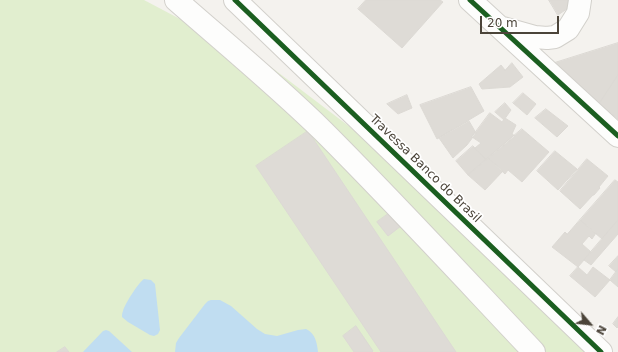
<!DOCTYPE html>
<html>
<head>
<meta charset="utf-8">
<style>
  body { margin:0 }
  #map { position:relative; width:618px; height:352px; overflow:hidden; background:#f4f2ee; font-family:"DejaVu Sans",sans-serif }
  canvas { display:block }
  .north { position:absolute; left:570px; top:304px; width:40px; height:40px; -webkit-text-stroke:3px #fff; paint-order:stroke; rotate:118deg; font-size:11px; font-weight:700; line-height:16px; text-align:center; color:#4b4439 }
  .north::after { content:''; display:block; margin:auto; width:14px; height:18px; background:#4b4439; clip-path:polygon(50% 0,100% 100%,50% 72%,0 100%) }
  .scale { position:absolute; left:480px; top:16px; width:79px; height:18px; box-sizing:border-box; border:2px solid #4b4439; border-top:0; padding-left:5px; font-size:12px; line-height:14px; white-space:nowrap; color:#4b4439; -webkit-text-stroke:3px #fff; paint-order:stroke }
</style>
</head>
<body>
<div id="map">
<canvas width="618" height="352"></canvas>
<div class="north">N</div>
<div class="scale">20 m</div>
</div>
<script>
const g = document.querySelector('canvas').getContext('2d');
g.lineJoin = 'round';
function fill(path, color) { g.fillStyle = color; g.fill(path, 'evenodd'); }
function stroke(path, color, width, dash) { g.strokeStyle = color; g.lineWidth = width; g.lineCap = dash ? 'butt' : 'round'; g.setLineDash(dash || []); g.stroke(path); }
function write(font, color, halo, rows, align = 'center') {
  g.font = font + ' "DejaVu Sans",sans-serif'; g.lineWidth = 3.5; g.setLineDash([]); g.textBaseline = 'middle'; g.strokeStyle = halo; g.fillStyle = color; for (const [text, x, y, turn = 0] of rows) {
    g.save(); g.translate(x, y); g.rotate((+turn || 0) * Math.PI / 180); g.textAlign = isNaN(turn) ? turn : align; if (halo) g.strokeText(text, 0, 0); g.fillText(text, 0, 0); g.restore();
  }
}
const green = new Path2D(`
  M0,0H144L271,67L408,171L586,352H0Z`);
const water = new Path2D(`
  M144,279L151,280L155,284L160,330L158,334L154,336L150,335L128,322L122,317C122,314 122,314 123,311C125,304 138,283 144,279Z
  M211,300H220L231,306L257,329L265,334L277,336L298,330L306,329C315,333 317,342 318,352H175L176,343L179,338L205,304L208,301Z
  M106,330L109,331L132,352H83L103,331Z`);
const building = new Path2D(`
  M366,0H440L443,2L402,48L358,9Z
  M549,0H568L571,6L558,15Z
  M618,43V75L599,104L548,65Z
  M512,63L523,77L510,87L482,89L479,84L501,65L505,70Z
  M618,75V119L599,104Z
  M471,87L484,111L437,139L420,105Z
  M523,93L536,104L527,115L513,103Z
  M407,95L412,108L398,114L387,104Z
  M505,103L511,110L504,120L495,112Z
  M546,109L568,126L557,137L535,118Z
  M490,113L502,122L505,118L516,125L512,134L515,136L486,160L475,148L481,143L472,137Z
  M469,121L476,133L467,145L453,158L439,138Z
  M522,129L549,152L522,182L508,170L505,174L488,158Z
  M308,131L456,352H381L256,166Z
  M473,146L486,160L468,175L456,161Z
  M555,151L577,169L558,190L537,171Z
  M488,158L503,171L485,190L468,175Z
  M587,159L608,176L599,187L600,188L594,195H593L580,209L560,191Z
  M615,180L618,182V220L602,239L580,220Z
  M391,212L401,226L388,236L377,222Z
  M580,220L596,233L592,239L589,236L582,244L591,252L578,267L552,247L565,232L567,234Z
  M618,220V234L591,265L584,260Z
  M618,256V269L616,272L609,266Z
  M578,267L587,275L593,267L610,280L595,297L570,276Z
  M618,269V287L610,280Z
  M618,317V327L617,328L613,324Z
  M356,326L373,351L372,352H354L343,336Z
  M65,347L69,352H57Z`);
const street = new Path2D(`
  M176,0C225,43 276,85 323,131C395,203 464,278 534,352
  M235,0L601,352
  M470,0L618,136
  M503,28L535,37L547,38L555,37L568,29L578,13L580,0`);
const cycleway = new Path2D(`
  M235,0L601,352
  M470,0L618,136`);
const streetNames = [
  ["Travessa Banco do Brasil",425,169,44]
];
fill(green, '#e1eecf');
fill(water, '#c0ddf1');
fill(building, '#dedbd6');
stroke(building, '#dcd9d4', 1);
stroke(street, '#d2d0cb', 24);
stroke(street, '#fdfdfc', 22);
stroke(cycleway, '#1b5e20', 5);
write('12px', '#4b4439', '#fff', streetNames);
</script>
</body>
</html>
